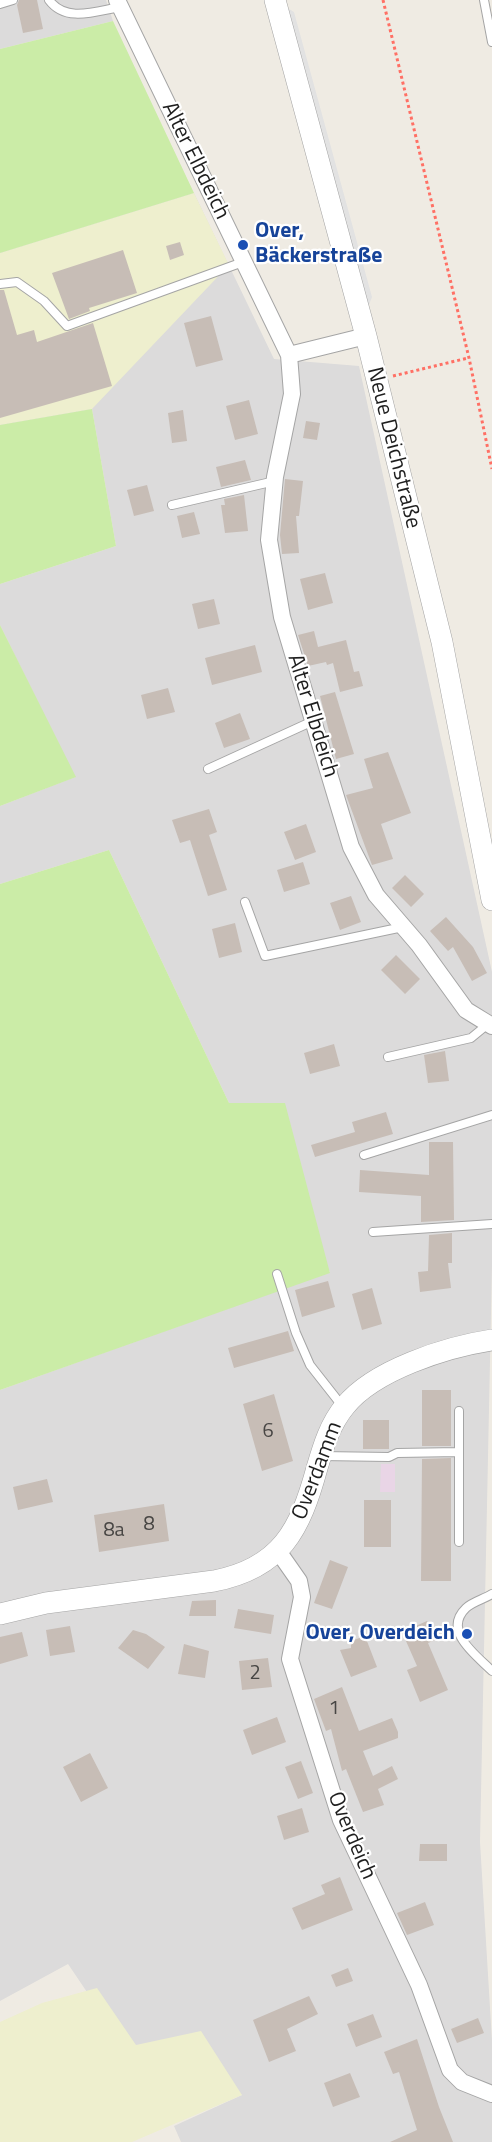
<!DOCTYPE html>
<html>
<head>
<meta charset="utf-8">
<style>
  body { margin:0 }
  canvas { display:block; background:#efebe3 }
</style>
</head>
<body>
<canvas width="492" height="2142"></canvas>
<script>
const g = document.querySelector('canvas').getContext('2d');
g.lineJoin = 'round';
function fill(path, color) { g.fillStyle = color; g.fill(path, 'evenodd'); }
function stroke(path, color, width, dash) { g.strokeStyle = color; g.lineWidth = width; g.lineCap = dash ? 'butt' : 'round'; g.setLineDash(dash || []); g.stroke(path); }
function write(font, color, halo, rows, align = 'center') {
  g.font = font + ' "Titillium Web",sans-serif'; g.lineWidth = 4.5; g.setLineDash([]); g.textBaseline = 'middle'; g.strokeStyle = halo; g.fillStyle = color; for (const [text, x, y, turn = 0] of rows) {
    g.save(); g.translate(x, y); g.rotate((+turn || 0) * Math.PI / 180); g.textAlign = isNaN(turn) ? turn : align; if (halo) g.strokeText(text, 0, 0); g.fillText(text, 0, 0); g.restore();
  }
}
const residential = new Path2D(`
  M0,0H106L113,21L0,49Z
  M194,193L274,359L359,366L492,972V1264L480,1842L492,2041V2142H181L174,2126L242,2095L131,2057L68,1964L0,2001V1390L330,1272L229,1103L109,850L0,884V806L75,777L0,625V584L116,546L92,409L0,425V253Z`);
const industrial = new Path2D(`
  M381,1464H395V1492H380Z`);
const farmland = new Path2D(`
  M194,193L229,265L92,409L0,425V253Z
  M97,1988L136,2045L201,2031L242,2095L132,2142H0V2022L42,2003Z`);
const grass = new Path2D(`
  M113,21L194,193L0,253V49Z
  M92,409L116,546L0,584V425Z
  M0,625L76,777L0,806Z
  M109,850L229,1103H285L330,1273L0,1390V884Z`);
const parking = new Path2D(`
  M284,6L294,12L372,297L367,310Z`);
const building = new Path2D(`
  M19,0H37L43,29L23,33L17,5Z
  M180,242L184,255L170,260L166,246Z
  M123,250L137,293L89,308L90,311L69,319L52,273Z
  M0,290H4L17,335L34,330L37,342L93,323L112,386L0,418Z
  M211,316L223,360L196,367L184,323Z
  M249,400L258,434L235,440L226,406Z
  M183,410L187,441L172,443L168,413Z
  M306,421L320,423L317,440L303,438Z
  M245,460L251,480L221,487L216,467Z
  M285,479L303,481L299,516H296L299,553L282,554L280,535Z
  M147,485L154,511L134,516L127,490Z
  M244,495L248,531L225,533L221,505H225L224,499Z
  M194,512L200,534L182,538L177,516Z
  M325,573L333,603L308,610L300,579Z
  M214,599L220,624L198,629L192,604Z
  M314,631L318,647L346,640L354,672L359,671L363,686L340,692L333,663L327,665L326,662L308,666L298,635Z
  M255,645L262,672L212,685L205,658Z
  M168,688L175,712L147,719L141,695Z
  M335,692L354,754L336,759L320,696Z
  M240,713L250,739L224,748L215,723Z
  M388,752L411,813L381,824L393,859L372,865L346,795L373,788L364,759Z
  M209,809L217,832L209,835L227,890L208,896L190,840L180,843L172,820Z
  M306,824L316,852L295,860L284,832Z
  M303,862L310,884L284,892L277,870Z
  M405,875L424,894L411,907L392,888Z
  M351,896L361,922L340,930L330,903Z
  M446,917L473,947L487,973L472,981L453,947L448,951L430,931Z
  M235,923L242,952L219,958L212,929Z
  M396,955L420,979L405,994L381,970Z
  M334,1044L340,1066L310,1074L304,1053Z
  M445,1051L449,1081L428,1083L424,1055Z
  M386,1112L393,1134L315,1157L311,1145L355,1132L352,1122Z
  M429,1142H453L454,1220L421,1222V1196L359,1192L360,1170L429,1175Z
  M452,1233V1263H448L451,1288L420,1292L418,1272L428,1271L429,1235Z
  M328,1281L335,1307L302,1317L295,1290Z
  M372,1288L382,1324L362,1330L352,1294Z
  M288,1331L294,1351L234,1368L228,1348Z
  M422,1390H451V1446H422Z
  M274,1394L293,1461L262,1471L243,1404Z
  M363,1420H389V1449H363Z
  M451,1458V1581H421L422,1459Z
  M47,1479L53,1502L18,1510L13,1487Z
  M364,1500H391V1547H364Z
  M164,1504L169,1541L99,1552L94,1515Z
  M330,1560L348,1567L332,1609L314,1603Z
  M216,1600V1616H189L192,1601Z
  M238,1609L274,1615L271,1634L234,1628Z
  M427,1621L435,1640L428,1643L448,1690L420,1702L407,1670L417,1666L402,1632Z
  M70,1626L75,1652L50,1656L46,1630Z
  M133,1630L146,1634L165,1647L148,1669L118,1648Z
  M22,1632L28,1656L0,1664V1637Z
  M365,1636L377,1667L351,1677L340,1650L351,1648V1641Z
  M184,1644L209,1651L205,1678L178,1674Z
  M268,1658L272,1687L242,1690L239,1661Z
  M342,1687L359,1731L392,1718L398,1732V1738L363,1751L373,1776L392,1766L398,1779L378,1789L384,1805L363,1812L346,1769L342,1771L331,1729L326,1731L314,1699Z
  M277,1717L286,1742L252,1755L243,1730Z
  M90,1753L108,1788L81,1802L63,1767Z
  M301,1761L313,1793L298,1799L285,1767Z
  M302,1808L309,1832L284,1840L277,1816Z
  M420,1844H447V1861H419Z
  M340,1877L353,1910L302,1930L292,1908L325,1894L321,1885Z
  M425,1902L434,1925L407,1935L397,1913Z
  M348,1968L353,1981L336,1987L331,1975Z
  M309,1996L318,2014L287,2029L296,2051L269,2062L253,2020Z
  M373,2014L382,2037L356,2047L347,2024Z
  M478,2018L484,2033L457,2043L451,2029Z
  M417,2039L439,2107L453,2142H390L417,2130L399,2072L393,2074L384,2052Z
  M350,2073L360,2097L333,2107L324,2083Z`);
const path = new Path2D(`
  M383,0L469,358L492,469
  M393,376L468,358`);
const service = new Path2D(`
  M49,0C66,23 96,11 120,7
  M484,0L492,42
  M0,4L13,0
  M0,284L17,282L44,301L67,326L243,262
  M172,505L275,481
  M208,769L313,721
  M245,902L265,956L403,927
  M388,1057L471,1038L488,1024
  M364,1155L492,1115
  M373,1232L492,1224
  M277,1274L296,1333L310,1365L343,1407
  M321,1456L389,1457L397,1453L459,1452
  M459,1542V1411
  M492,1594C484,1599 472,1602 466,1608C442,1631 476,1655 492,1671`);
const minor = new Path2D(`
  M117,0L289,355L292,394L275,477L269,540L282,617L351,847L376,895L419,945L466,1010L492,1026
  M289,355L366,336
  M278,1551L299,1581L302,1597L290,1659L341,1820L419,1985L450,2070L462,2082L492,2094`);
const tertiary = new Path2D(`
  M275,0L366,336L442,642L492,900
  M0,1614L46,1603L214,1581C281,1568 300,1530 317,1468C323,1447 330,1424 345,1406C374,1370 446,1347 492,1340`);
const markers = [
  [243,245,6,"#1a4fb4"],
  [467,1634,6,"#1a4fb4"]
];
const numberNames = [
  ["6",268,1432],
  ["8",149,1525],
  ["8a",114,1531],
  ["2",255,1674],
  ["1",334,1709]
];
const streetNames = [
  ["Alter Elbdeich",195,161,64],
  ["Neue Deichstraße",393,448,76],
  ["Alter Elbdeich",312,716,73],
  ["Overdamm",318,1471,-69],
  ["Overdeich",351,1836,67]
];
const transitNames = [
  ["Over,",255,232],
  ["Bäckerstraße",255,257],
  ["Over, Overdeich",455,1634,"right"]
];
fill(residential, '#dcdbdb');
fill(industrial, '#e9d5e6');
fill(farmland, '#eeefce');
fill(grass, '#cbeca7');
fill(parking, '#e2e2e2');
fill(building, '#c7bdb6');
stroke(service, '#a5a5a5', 10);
stroke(minor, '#a5a5a5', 18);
stroke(tertiary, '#a5a5a5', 22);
stroke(path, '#ff7065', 3, [3, 3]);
stroke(service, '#fff', 8);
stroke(minor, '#fff', 16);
stroke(tertiary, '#fff', 21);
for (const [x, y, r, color] of markers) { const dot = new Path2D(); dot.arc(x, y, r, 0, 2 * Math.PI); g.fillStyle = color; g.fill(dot); stroke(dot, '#fff', 2); }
write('20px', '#484644', null, numberNames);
write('22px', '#1e1e1e', '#fff', streetNames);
write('bold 22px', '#164399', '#fff', transitNames, 'left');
</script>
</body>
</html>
